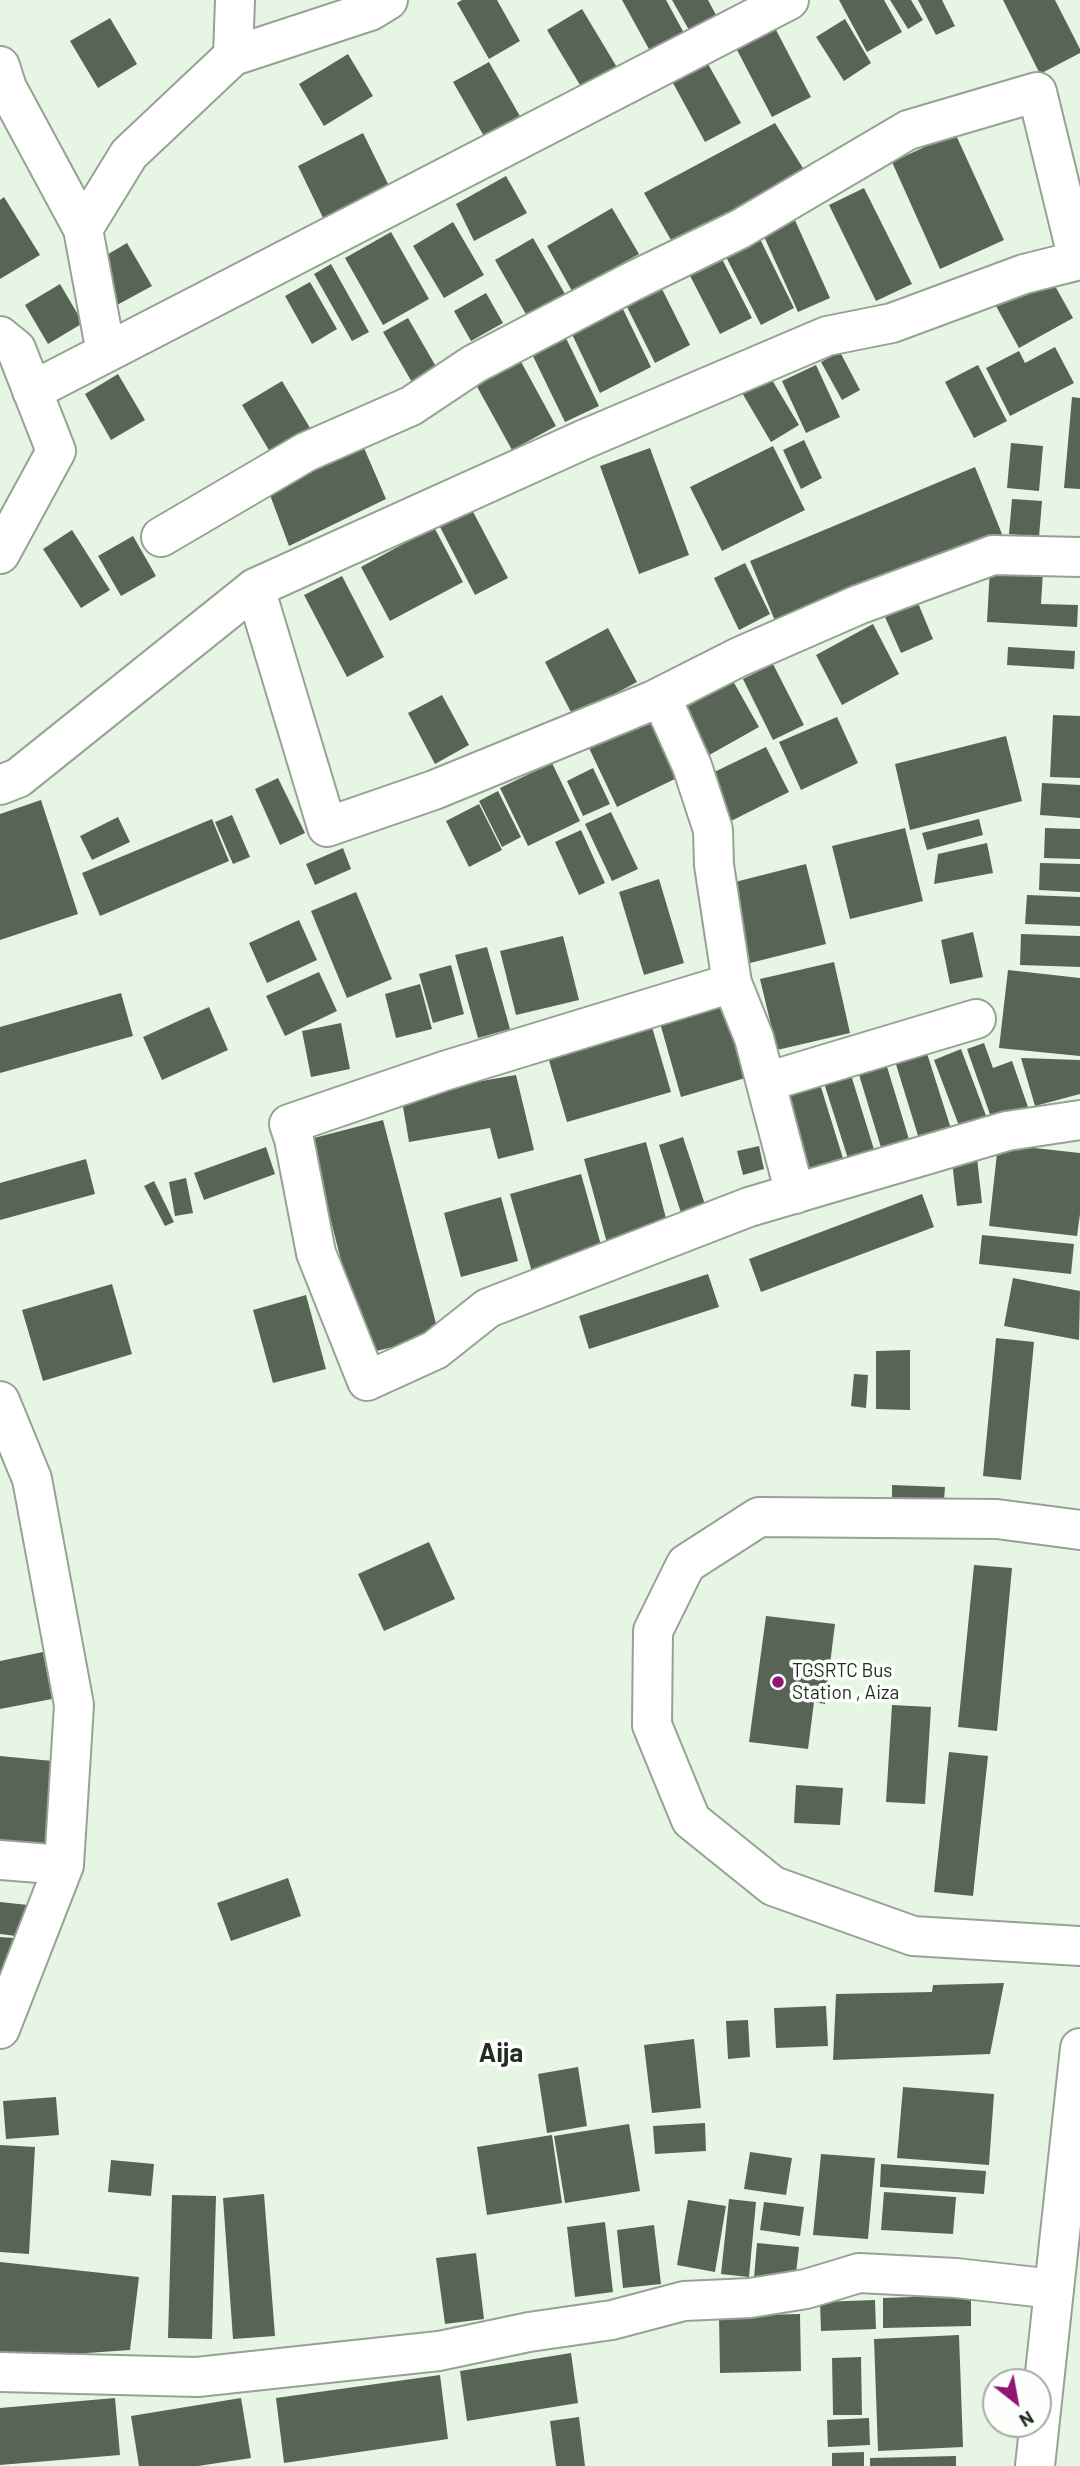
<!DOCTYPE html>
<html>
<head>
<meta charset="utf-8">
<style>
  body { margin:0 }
  #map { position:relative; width:1080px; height:2466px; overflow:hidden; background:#e7f6e4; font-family:Barlow,sans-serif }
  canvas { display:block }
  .north { position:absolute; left:982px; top:2368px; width:70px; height:70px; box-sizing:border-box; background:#fcfffb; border:2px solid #a6aba5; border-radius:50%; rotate:149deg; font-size:19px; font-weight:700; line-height:28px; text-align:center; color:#262c25 }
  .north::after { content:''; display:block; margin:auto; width:24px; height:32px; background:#911572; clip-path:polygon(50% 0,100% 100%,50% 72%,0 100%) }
</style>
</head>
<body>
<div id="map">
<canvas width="1080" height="2466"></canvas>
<div class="north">N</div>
</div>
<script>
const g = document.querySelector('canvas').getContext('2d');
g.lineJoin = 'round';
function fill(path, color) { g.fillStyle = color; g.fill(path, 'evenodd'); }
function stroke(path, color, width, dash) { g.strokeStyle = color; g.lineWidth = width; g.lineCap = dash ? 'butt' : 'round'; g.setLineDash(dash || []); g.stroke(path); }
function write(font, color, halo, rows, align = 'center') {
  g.font = font + ' Barlow,sans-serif'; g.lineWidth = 7; g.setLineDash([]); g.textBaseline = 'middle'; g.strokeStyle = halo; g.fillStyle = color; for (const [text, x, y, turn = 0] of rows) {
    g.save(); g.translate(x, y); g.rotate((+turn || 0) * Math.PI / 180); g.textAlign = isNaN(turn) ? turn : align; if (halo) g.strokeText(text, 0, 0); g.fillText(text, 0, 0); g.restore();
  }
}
const building = new Path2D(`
  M462,0H497L520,41L489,59L457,3Z
  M622,0H666L684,33L650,51Z
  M672,0H708L716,15L689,30Z
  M839,0H884L902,32L867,52Z
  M890,0H911L923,20L908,29Z
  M918,0H942L955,26L936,35Z
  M1003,0H1055L1080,49V53L1040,74Z
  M582,9L618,69L583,90L547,30Z
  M110,18L137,64L98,88L70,41Z
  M845,19L871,63L844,81L816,37Z
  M775,28L811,97L772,117L736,48Z
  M348,54L373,96L324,126L299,84Z
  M489,62L521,118L485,138L453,82Z
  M708,64L741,123L705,142L673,83Z
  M775,123L806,173L675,247L644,193Z
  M363,133L392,192L326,224L298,166Z
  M955,133L1004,240L940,269L892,162Z
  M506,176L527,213L474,241L456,204Z
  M864,188L912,284L876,301L829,205Z
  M4,197L40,255L0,279V200Z
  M612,208L639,254L572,291L547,246Z
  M794,218L830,298L798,312L762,232Z
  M453,222L484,275L444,298L413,246Z
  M391,232L429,299L383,325L345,258Z
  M758,235L794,308L761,325L724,253Z
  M533,238L569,301L531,323L495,260Z
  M127,243L152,286L117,305L93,263Z
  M718,251L752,318L720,334L686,268Z
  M331,264L369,332L352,341L314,274Z
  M1050,277L1073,318L1019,348L996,306Z
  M310,282L337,329L312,344L285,296Z
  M60,284L83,323L48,344L25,305Z
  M660,285L690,345L655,363L625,303Z
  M486,293L503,323L471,341L454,311Z
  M621,305L651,367L600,393L570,330Z
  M408,318L442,377L417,391L383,332Z
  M563,332L599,406L565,422L529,348Z
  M1055,347L1074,383L1010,416L986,368L1019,351L1025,363Z
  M840,352L860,390L842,400L821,362Z
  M519,358L556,426L512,450L475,383Z
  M816,365L840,417L806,433L782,381Z
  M978,365L1007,421L974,438L945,382Z
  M766,370L799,425L771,442L738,386Z
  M118,374L145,420L111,440L85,394Z
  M282,381L313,433L273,457L242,405Z
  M1072,397L1080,398V489L1064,488Z
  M804,440L822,478L801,489L783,450Z
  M361,441L386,499L289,546L270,495Z
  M1011,443L1043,446L1039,491L1007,488Z
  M773,446L805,510L722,551L690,487Z
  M650,448L689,555L639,574L600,466Z
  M975,467L1002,534L778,628L750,561Z
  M1012,499L1042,501L1039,537L1009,534Z
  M471,508L508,578L475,595L439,525Z
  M434,527L463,582L390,621L361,567Z
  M72,530L110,590L81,608L43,549Z
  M133,536L156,576L121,596L98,556Z
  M745,563L770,614L739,630L714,578Z
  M990,567L1043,571L1041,604L1078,605L1077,627L987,622Z
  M342,576L384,657L347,677L304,595Z
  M918,603L933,639L901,653L885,617Z
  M873,624L899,674L842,705L816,655Z
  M608,628L637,682L573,716L545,662Z
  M1008,647L1075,651L1074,669L1007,665Z
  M773,664L804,725L773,740L743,679Z
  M733,681L759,727L704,758L678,712Z
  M442,695L469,745L435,764L408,713Z
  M652,713L681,776L617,807L588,746Z
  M1053,715L1080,716V778L1050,777Z
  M837,717L858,763L801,790L779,742Z
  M1006,736L1022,801L910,830L895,764Z
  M766,747L789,792L727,823L704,777Z
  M552,763L580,821L528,846L500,788Z
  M593,768L610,804L583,816L567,781Z
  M278,778L305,833L280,845L255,789Z
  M1042,783L1080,785V818L1040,815Z
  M498,791L521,837L502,847L479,801Z
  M41,800L78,914L0,940V814Z
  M479,804L502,850L469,867L446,821Z
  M611,812L638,869L612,881L585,824Z
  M232,815L250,857L233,864L215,822Z
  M118,817L130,842L92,860L80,836Z
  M212,819L229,861L100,916L82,873Z
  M979,819L983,835L927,850L922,833Z
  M905,828L923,901L850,919L832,846Z
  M1045,828L1080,829V859L1044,858Z
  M581,830L605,883L579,895L555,842Z
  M987,843L993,873L934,884L938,854Z
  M343,848L351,869L315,885L306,864Z
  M1040,863L1080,864V892L1039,890Z
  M806,864L826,944L750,963L731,883Z
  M659,879L684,963L644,975L619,892Z
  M356,892L392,979L347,998L311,911Z
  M1027,895L1080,897V926L1025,924Z
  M299,920L317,960L267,983L249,943Z
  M973,932L983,977L950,984L941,940Z
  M1021,934L1080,936V967L1020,965Z
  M563,936L579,1000L516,1015L500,951Z
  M487,947L510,1029L478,1038L455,955Z
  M834,962L850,1033L777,1050L760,979Z
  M451,965L464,1014L433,1023L419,974Z
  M1008,970L1080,978V1056L999,1048Z
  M319,972L337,1011L285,1036L266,996Z
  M420,984L432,1029L396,1038L385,994Z
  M121,993L133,1036L0,1073V1027Z
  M731,1003L752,1076L681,1097L660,1023Z
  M209,1007L228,1050L162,1080L143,1037Z
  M341,1023L350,1069L311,1077L302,1031Z
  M652,1027L671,1092L567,1122L548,1057Z
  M984,1043L993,1068L1012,1061L1029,1110L993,1123L967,1049Z
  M925,1047L952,1132L920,1142L894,1058Z
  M961,1049L988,1121L961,1131L934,1060Z
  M1021,1058L1080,1060V1094L1035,1106Z
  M885,1060L911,1146L883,1154L857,1068Z
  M516,1075L534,1150L498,1159L490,1128L409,1142L401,1095Z
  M851,1075L876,1156L850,1165L824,1083Z
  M820,1084L846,1168L810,1179L783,1096Z
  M383,1120L439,1335L365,1354L310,1139Z
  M683,1137L708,1214L684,1222L659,1145Z
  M646,1142L668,1226L607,1243L584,1159Z
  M998,1144L1080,1153V1214L1077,1236L989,1226Z
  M759,1146L764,1169L743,1175L737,1151Z
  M266,1147L275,1174L204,1200L194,1173Z
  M977,1158L982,1203L957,1206L952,1161Z
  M86,1159L95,1194L0,1220V1183Z
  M581,1174L603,1252L532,1272L510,1194Z
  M186,1178L193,1213L175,1216L169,1182Z
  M154,1181L174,1222L165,1226L144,1186Z
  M922,1194L934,1227L761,1292L749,1259Z
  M501,1197L518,1261L461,1277L444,1213Z
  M982,1235L1074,1244L1071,1274L979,1264Z
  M708,1274L719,1307L589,1349L579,1316Z
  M1013,1278L1080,1291L1079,1340L1004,1326Z
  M112,1284L132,1354L43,1381L22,1310Z
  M306,1295L326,1369L273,1383L253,1310Z
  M996,1338L1034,1342L1021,1480L983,1476Z
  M910,1350V1410L876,1409V1351Z
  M854,1374L868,1375L866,1408L851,1406Z
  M892,1485L945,1487L944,1500L892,1498Z
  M429,1542L455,1599L384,1631L358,1574Z
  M974,1565L1012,1568L997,1731L958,1727Z
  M766,1616L835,1624L825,1704L814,1702L808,1749L749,1742Z
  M43,1652L52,1699L0,1709V1661Z
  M892,1705L931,1707L925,1804L886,1802Z
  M949,1752L988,1756L973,1896L934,1892Z
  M0,1756L63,1762L54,1858L0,1853Z
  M796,1785L843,1788L840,1825L794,1823Z
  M288,1878L301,1916L231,1941L217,1903Z
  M0,1902L28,1905L24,1937L0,1934Z
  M0,1937L14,1938L8,1989L0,1988Z
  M1004,1983L990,2054L833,2060L836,1994L932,1992L933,1985Z
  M826,2006L828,2046L776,2048L774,2008Z
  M748,2020L750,2057L728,2059L726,2021Z
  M694,2039L701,2108L652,2113L644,2045Z
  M578,2067L587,2126L547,2133L538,2074Z
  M903,2087L994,2094L989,2165L897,2158Z
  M56,2097L59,2135L6,2139L3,2101Z
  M705,2123L706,2151L655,2154L653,2126Z
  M629,2124L640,2191L565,2203L554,2136Z
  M552,2135L562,2203L487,2215L477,2147Z
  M0,2145L35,2147L29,2254L0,2252Z
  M750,2152L792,2158L786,2195L744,2189Z
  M821,2154L875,2158L868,2239L813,2235Z
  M111,2160L154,2164L151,2196L108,2192Z
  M881,2164L986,2171L984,2194L880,2187Z
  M884,2192L956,2197L953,2234L881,2230Z
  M264,2194L275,2336L233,2339L223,2198Z
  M172,2195L216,2196L212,2339L168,2338Z
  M729,2199L756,2202L749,2277L721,2274Z
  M688,2200L726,2206L715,2272L677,2265Z
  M764,2202L804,2207L800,2236L760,2230Z
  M605,2222L613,2292L575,2297L567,2227Z
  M654,2225L661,2284L623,2288L617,2230Z
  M757,2243L799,2247L795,2282L754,2278Z
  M476,2253L484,2319L445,2324L436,2258Z
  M0,2262L139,2277L130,2350L0,2359Z
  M971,2295V2326L883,2328V2298Z
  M875,2300L876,2329L821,2331L820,2302Z
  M800,2314L801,2371L720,2373L719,2316Z
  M959,2335L963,2447L878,2451L874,2339Z
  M571,2353L578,2403L467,2421L460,2371Z
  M861,2357L862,2415H833L832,2358Z
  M440,2375L448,2439L284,2463L276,2398Z
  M115,2398L120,2455L0,2465V2408Z
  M241,2398L251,2458L198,2466H139L131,2416Z
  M579,2417L585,2466H556L550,2421Z
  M869,2418L870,2445L828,2447L827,2420Z
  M864,2452V2466H832V2453Z
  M956,2456V2466H870V2458Z`);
const minor = new Path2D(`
  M233,56L235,0
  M0,66L7,88L83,229L129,154L233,56L370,11L388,0
  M83,229L106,353
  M1080,260L1024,274L892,323L827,336L585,439L255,588L327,827L434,790L654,700L739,657L858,605L993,555L1080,557
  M0,336L16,349L56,451L0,554
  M32,391L789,0
  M161,537L306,452L411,406L474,364L633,281L740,229L908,130L1037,92L1078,260
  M661,697L692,766L713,830L714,865L732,983
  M0,785L18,778L255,588
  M766,1082L976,1019
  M795,1194L754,1038L732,983L444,1071L289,1124L294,1139L316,1253L367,1381L435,1350L488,1308L749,1207L1007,1131L1080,1120
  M0,1401L32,1479L74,1705L64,1865L0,2029
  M1080,1530L997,1519L759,1517L686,1564L653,1631L652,1725L691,1820L773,1886L913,1936L1080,1946
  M0,1860L64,1865
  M0,2372L197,2377L439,2351L529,2332L612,2320L684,2301L750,2298L806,2289L859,2273L956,2278L1054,2289`);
const major = new Path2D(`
  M1035,2466L1080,2048`);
const markers = [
  [778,1682,7,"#911572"]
];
const poiNames = [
  ["TGSRTC Bus",792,1671],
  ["Station , Aiza",792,1693]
];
const districtNames = [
  ["Aija",501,2053]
];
fill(building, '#586556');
stroke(minor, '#95a392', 42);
stroke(major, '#95a392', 42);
stroke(minor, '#fff', 38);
stroke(major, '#fff', 38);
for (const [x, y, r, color] of markers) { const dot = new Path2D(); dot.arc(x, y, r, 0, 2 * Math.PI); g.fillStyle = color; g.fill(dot); stroke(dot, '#fcfffb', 2.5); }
write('19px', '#262c25', '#fcfffb', poiNames, 'left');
write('bold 26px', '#262c25', '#fcfffb', districtNames);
</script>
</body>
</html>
